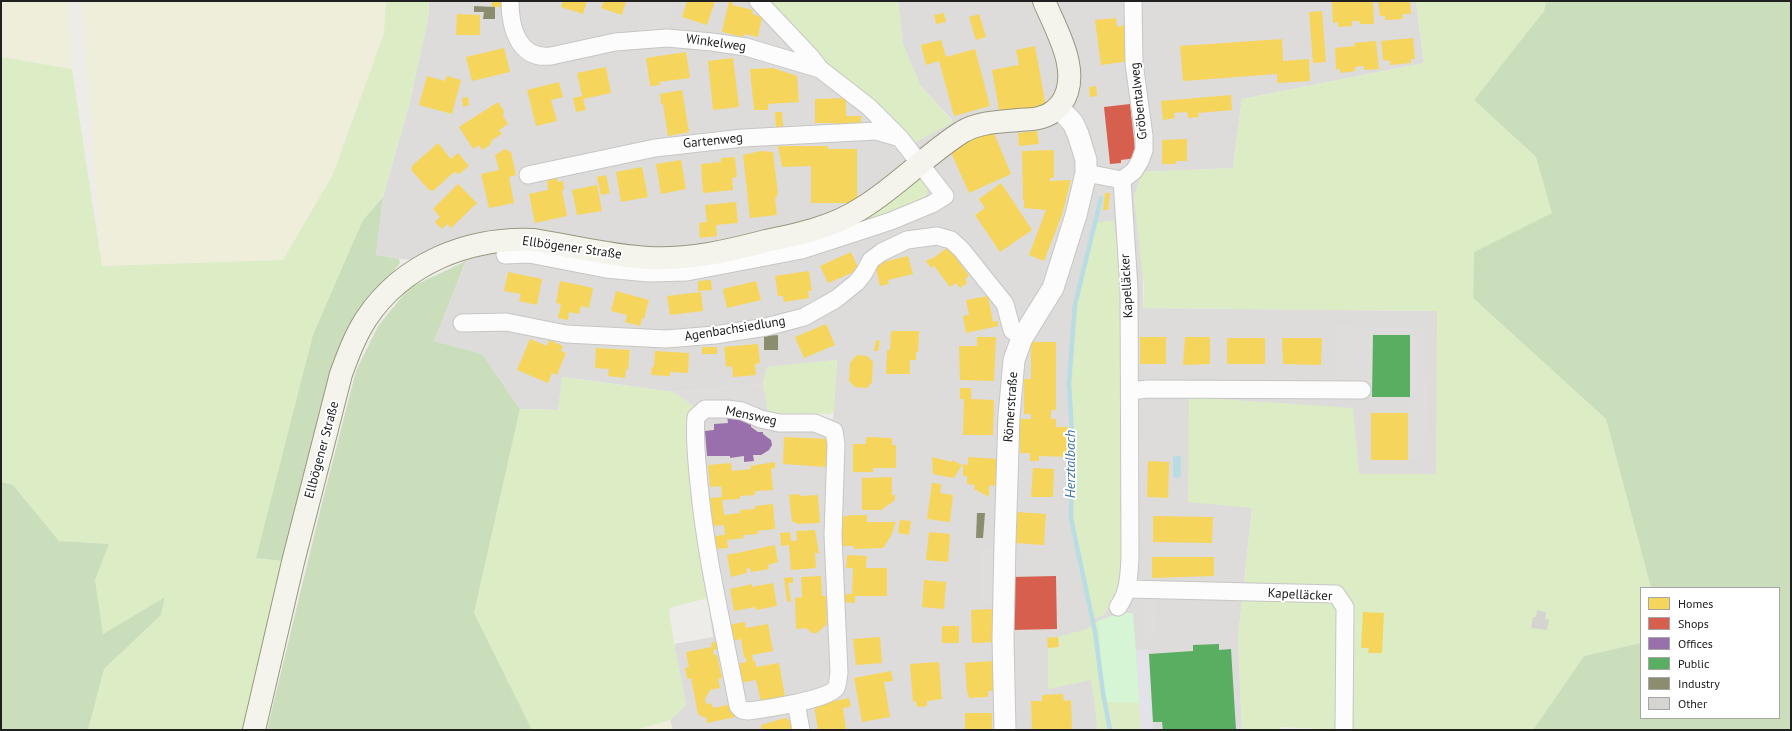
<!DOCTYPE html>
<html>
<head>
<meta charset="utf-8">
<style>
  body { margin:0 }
  #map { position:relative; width:1792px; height:731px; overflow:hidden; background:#eeece9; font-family:"PT Sans",sans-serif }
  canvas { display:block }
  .frame { position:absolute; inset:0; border:2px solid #202020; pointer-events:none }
  .legend { position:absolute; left:1640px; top:587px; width:140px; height:132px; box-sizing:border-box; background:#fff; border:1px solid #a6a6a6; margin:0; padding:5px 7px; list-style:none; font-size:12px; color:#202020 }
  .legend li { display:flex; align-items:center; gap:8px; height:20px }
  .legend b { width:20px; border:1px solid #a6a6a6 }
</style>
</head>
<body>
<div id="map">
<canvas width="1792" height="731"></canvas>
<div class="frame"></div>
<ul class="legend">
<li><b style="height:11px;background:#f6d55c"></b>Homes</li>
<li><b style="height:11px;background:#d6604d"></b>Shops</li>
<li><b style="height:11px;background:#9970ab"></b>Offices</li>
<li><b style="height:11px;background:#5aae61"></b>Public</li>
<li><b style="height:11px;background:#8c8c6e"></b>Industry</li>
<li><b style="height:11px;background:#d6d4d1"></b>Other</li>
</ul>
</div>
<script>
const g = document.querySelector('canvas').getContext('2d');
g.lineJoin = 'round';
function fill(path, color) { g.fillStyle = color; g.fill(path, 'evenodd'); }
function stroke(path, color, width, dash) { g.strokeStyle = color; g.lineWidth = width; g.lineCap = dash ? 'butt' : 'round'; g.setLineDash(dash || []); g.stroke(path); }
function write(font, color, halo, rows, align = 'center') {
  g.font = font + ' "PT Sans",sans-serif'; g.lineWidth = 4; g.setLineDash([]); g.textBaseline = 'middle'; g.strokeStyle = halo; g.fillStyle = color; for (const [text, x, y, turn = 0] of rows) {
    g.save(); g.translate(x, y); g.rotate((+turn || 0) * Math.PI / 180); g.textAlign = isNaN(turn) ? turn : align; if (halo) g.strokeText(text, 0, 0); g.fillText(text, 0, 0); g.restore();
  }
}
const residential = new Path2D(`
  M429,1H761L953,121L920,85L903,44L898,2L901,1H1416L1424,63L1242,99L1233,168L1142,172L1143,308L1437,311V474L1359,475L1252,508L1238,638L1242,730H673L670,720L686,705L674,644L713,637L689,452L694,407L743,402L761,415L833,419L837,360L767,367L763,384L674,392L563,377L558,410L520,409L482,354L434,341L466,262L399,259L376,255L383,197L409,105L428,19ZM920,177L925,200L864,221L909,187Z`);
const farmland = new Path2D(`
  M1,1H70L72,69L1,57Z
  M81,1H386L384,33L333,174L283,260L102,266Z
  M670,720L673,730H636Z`);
const grass = new Path2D(`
  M386,1H429L428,19L409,105L383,197L363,220L256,558L293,562L254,730H88L104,669L161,615L165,597L103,634L95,580L109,544L59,541L13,485L1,482V57L72,69L102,266L283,260L333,174L384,33Z
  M761,1H901L898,3L903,44L920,85L953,122L914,143Z
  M1416,1H1546L1544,11L1474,100L1536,157L1553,213L1474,252L1473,298L1606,419L1651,588H1641V643L1584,656L1533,730H1344L1280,727V730H1242L1238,638L1252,508L1188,502L1189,397L1353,408L1359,474H1436L1437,311L1143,308L1144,288L1134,197L1142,172L1233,168L1242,99L1424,63Z
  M920,177L929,185L925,200L862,222L909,187Z
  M1114,220L1123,301L1125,474L1121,585L1104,615L1093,619L1071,518L1072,434L1069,383L1075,305L1095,223Z
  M837,360L834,410L830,414L768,413L763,384L767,367Z
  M562,377L674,392L694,407L689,452L708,598L669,608L674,644L686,705L670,720L636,730H532L474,613L520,409L558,410Z
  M1098,621L1104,701L1140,703L1141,730H1096L1097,722L1091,680L1048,689V648L1059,647L1058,637L1087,629Z`);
const forest = new Path2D(`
  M1546,1H1791V730H1533L1584,656L1641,643V718H1779V588H1651L1606,419L1473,298L1474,252L1552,213L1536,157L1474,100L1544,11Z
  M383,197L376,255L399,259L400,263L364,309L338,348L284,561L256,558L313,335L363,220Z
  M466,261L434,341L482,354L520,409L474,613L532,730H267L323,499L356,371L378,326L409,288Z
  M1,482L13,485L59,541L109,544L95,580L103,634L165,597L161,615L104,669L88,730H1Z`);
const park = new Path2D(`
  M1119,613H1133L1140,703L1104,702L1098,621Z`);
const parking = new Path2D(`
  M639,1H678L669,31H638Z
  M1072,175L1080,178L1055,263L1046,272L1041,268L1062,215Z
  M1336,325L1424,327L1423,377L1430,378L1425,457L1408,460L1410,336L1373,335V383H1334Z
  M763,384L768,413L761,415L743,402L694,407L674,392Z
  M980,548H995L994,603H979Z
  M1154,597L1158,637L1146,638L1142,598Z`);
const plaza = new Path2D(`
  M1148,649L1153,730H1141L1136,650Z`);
const water = new Path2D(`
  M1173,456H1181V476L1177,479L1173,476Z`);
const homes = new Path2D(`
  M492,1H507V7H492Z
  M563,1H587L583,14L561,7Z
  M604,1H626L622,15L601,8Z
  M687,1H715L707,25L682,17Z
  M729,1H733L732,5L753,10L752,14L762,17L758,37L744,34L743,37L722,32Z
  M1347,1H1373L1374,24H1360L1359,21H1352V26L1338,27V22L1333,23L1332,2Z
  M1378,1H1410L1411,14H1402L1403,19L1385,20V16H1380Z
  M1322,11L1326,62L1313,63L1309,12Z
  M944,13L946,22L936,24L934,15Z
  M457,14L480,15V35H456Z
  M979,14L986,37L976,40L969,17Z
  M1116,18L1117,27L1125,25L1130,61L1101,65L1095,20Z
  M1413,38L1415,59H1411V63L1390,65V61L1383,60L1381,41Z
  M1282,39L1283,61L1309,59L1310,81L1277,83V74L1183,81L1180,46Z
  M941,40L946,57L975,49L990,106L954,116L939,61L926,65L921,45Z
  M1376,41L1379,69L1364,70V66L1355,67V71L1340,73V69H1336L1335,48L1355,46L1354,43Z
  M1035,46L1046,107L1000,115L992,70L1019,65L1016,50Z
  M504,48L510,72L472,81L466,57Z
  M686,52L690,78L659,82L660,85L650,86L646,58Z
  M733,58L739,107L713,110L708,61Z
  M606,67L611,93L583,99L586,110L576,112L573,98L582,96L577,73Z
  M773,68L797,76L799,102L768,104V110H754L750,69Z
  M427,76L445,81L447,76L461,80L452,114L419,105Z
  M559,82L563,97L551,100L557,121L536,126L527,90Z
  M1096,86L1097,96L1090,97L1089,87Z
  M682,90L689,132L668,136L663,104H661L660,94Z
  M1231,95L1232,110L1198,113L1199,117L1188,118L1187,112L1174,113L1175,118L1163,120L1161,101Z
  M468,97L469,105L463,107L462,98Z
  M846,98V116H861V128H834V123H815V99Z
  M498,102L504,111L503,116L508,124L499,130L502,134L492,140L490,145L482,150L479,145L473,149L459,127Z
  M775,112H782L783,127L776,128Z
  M993,131L1011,174L969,193L950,150Z
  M1037,131L1039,144L1019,146L1018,133Z
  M1187,139V161H1176V164H1162V140Z
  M438,143L451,159L458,153L469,166L459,174L454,172L433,191L429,190L411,170L413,165Z
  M778,146H828V149H857V203H811V166L782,167Z
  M505,149L511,152L516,175L509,177L514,203L489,208L481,174L499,170L495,155Z
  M1054,150V178H1050V181L1071,180L1062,215L1044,261L1029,255L1046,210L1024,208V200H1023L1022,151Z
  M761,151L773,152L778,194L775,199L777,215L750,218L743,155Z
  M735,157L737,177L732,178L733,190L703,193L701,164L721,162V158Z
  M681,160L686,189L661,194L656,164Z
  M642,167L648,197L621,202L616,172Z
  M557,175L558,182L563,181L564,190H562L567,216L535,223L529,194L548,190L547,177Z
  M606,175L610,193L601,195L597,177Z
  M1001,183L1032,230L1000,252L975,215L985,208L979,199Z
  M458,184L477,203L451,228L447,224L442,229L435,222L440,217L433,209Z
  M597,185L602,211L577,215L572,190Z
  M1105,193H1110L1108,210H1103Z
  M736,202L738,223L716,225L717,236L700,238L699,223L707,222L705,205Z
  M948,247L969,276L965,279L967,283L960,288L956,283L950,287L934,266L931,268L926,261L931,258L932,259Z
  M851,252L859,270L828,283L820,266Z
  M908,256L913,274L888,280L889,284L880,286L875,264Z
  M809,271L812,291H808L809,298L784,302L783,296H778L775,276Z
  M508,272L542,279L537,305L519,301L521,294L504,291Z
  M711,280L712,290L698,291V281Z
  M560,281L593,288L589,308L581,306L579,314L569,312L568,320L558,318L561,304L556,303Z
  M756,281L761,300L727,308L723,289Z
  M616,291L649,300L644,319L642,318L640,326L625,322L627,315L611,311Z
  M701,292L703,311L670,315L667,296Z
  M988,296L993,322L998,321V326L966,333L963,316L969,315L966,300Z
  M826,324L835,345L804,358L795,337Z
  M891,331H919L918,352H916V360H910V374H886L887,350H890Z
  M977,337H996L994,381L960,380L959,346H977Z
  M1140,337H1166V364H1140Z
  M1185,337H1210V364L1183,365Z
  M1227,338H1265V364H1227Z
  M1282,338H1322L1321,365L1283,364Z
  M530,339L547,346L549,340L563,346L561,351L566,353L557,375L552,373L548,383L517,370Z
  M876,340L880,341L878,351H874Z
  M1031,342H1056V410H1051V419H1056V427H1068V457L1039,456V461H1030V453H1020V419H1031V414H1024V379H1031Z
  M758,344L760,363L755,364L756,375L733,377L732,366L726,367L724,347Z
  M702,347H717V354H702Z
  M596,348L630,350L628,370L626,369L625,378L608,376L609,369L595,368Z
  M655,351L689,353L688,373L670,372V376L651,375L652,367H654Z
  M857,355L867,356L873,362L872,382L867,388L855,387L849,381L850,363Z
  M960,388H971V399L994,400L993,435H963L964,399H960Z
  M1371,413H1408V460H1371Z
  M784,437L829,439L827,467L783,464Z
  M866,437L892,438V445H896V468H873V472H853V444H866Z
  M932,457L952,462V460L962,465L954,478L933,474Z
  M968,457L997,459L996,486L989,485V497L974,489L975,485L967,484V476H963V464L968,465Z
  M1148,461L1169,462L1168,498L1147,497Z
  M775,462V468L771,469L773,490L755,491V495L740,496V499L722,500L724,515L740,513V510L755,509V506L773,504L775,529L757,531L758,534L743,535L744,538L727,540L728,548L714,549L713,536L725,535L724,525L713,526L710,498L722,497L721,486L710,487L708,465L731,463L732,471L751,469L750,466Z
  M1033,468L1054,469L1053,497H1031Z
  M892,477V495H895V500L881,510H862V478Z
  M932,483L941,484L940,493L953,495L950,522L927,519Z
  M800,494V496L818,495L820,523L796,524V522H792L789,495Z
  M1017,512L1046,514L1044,545L1015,543Z
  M852,515H867V522H896L891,536L883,548L854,549V546H842V517Z
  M1153,516L1213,517L1212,543L1153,542Z
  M900,520L911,521L909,535L898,533Z
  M815,530L819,553H815L816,568L791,570L789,545L781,546L780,533L790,532L791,541H797L796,531Z
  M929,532L950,534L948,562L926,560Z
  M775,545L778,562L768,565L769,569L751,572L750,568L746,569L747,573L731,577L727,555Z
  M847,555L867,556L866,568H887V596H855V603L843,602V594H852L853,568H846Z
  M1152,557H1214V576L1152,578Z
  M821,576L822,596H826L827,624L817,633H812L806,628L796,629L795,598L802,597L801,577Z
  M793,577V583H788L791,601L787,602L784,578Z
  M924,580L946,582L944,609L922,607Z
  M773,583L777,606L756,610L755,607L734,611L730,589L752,584V587Z
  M997,609L998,642L972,643L971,610Z
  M1363,612L1384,613L1382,653H1368L1369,648H1361Z
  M745,622L746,628L768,624L773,651L752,655L753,661H755L756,667L779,663L785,697L761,702L756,680L740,683L737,664L747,662L745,657H744L741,639L732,641L727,625Z
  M942,626H959V643H942Z
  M880,637L882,663L856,665L853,639Z
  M1058,637L1059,647L1048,648L1047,638Z
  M719,641L720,649L713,650L714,655H717L722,678L718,679L720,688L710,690L705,699L706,704L710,703L714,708L732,704L735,717L707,723L706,717H703L698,714L691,678L687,679L685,668L689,667L686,652L712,647L711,643Z
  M993,661L995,691H988V697L969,698L968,693H967L965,663Z
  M939,662L942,699L927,701V706L917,707L916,701L913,702L910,664Z
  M891,671L893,681L884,682L890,717L862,722L854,678Z
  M1063,694L1064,701L1071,700L1072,730H1032L1031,701H1042V695Z
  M849,698L851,707L843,708L846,729L818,730L814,705Z
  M965,713H992V730H965Z
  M785,718L791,721L797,730H762L761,725Z`);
const shops = new Path2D(`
  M1130,104L1136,158L1121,160V163L1110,164L1104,107Z
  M1056,576L1057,629L1012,630L1011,577Z`);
const offices = new Path2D(`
  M745,415L751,423V427L758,432H763V434L771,440L772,445L769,450L761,455H753L754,461L744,462V456L730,458V456H707L705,431L714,430V424L728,423L727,416Z`);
const public = new Path2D(`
  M1373,335H1410V397H1372Z
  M1219,644V650L1231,649L1236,730H1163L1162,722H1153L1149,654L1193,651V645Z`);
const industry = new Path2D(`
  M474,6L495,7V19H483L484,12H474Z
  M778,335V350H764V336Z
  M977,513H985L983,538H976Z`);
const stream = new Path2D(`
  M1101,198L1075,305L1069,383L1072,434L1071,518L1095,632L1103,693L1110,730`);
const building = new Path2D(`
  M1537,610L1546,612L1545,619H1549L1547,630L1531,628L1533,617H1536Z`);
const minor = new Path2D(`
  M758,1L810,56L820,69
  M1086,173L1122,180L1134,171L1140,161L1144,150V136L1134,63L1133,1
  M528,175L655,148L743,138L876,131L897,137
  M505,255L529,254L606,269L649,273L687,272L802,250L891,221L932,204L945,196L900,138L869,107L820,69L746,47L712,42L667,38L615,42L551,56C518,60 510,27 510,1
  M462,323L506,322L566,334L666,339L715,335L766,327L804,317L836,299L857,282L864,273L871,260L882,252L907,240L937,236L951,240L961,249L1005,304L1012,330L1022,338
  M1130,391L1148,389L1362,390
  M705,409H727L742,411L761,419L779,423H815L834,431L836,444L833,535L839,673C838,677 838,685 836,688C828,700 764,709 748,711L742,710L738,706C724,632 706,559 699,484C697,462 694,440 696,417Z
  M1127,589L1336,594L1345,607L1344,730
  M1118,607C1129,592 1129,575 1130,557L1129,289L1122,180
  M796,703L801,730`);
const tertiary = new Path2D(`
  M1005,730L1003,639L1005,543L1009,416L1014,360L1022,338L1053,288L1076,215L1086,173V160L1078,134L1073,123L1058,107`);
const secondary = new Path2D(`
  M254,730L293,562L341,374C348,355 355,336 366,319C403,263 469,237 534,240C572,246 610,256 649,258C689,260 728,251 766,241C800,234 833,227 862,208C898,186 927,154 962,132C979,122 999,122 1018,120C1026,119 1035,120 1042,117C1050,115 1056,110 1061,104C1083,73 1056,30 1044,1`);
const streetNames = [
  ["Winkelweg",716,43,8],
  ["Gröbentalweg",1139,101,-96],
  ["Gartenweg",713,141,-6],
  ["Ellbögener Straße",572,248,8],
  ["Kapelläcker",1127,286,-93],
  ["Agenbachsiedlung",735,329,-9],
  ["Römerstraße",1011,407,-86],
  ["Mensweg",751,416,12],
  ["Ellbögener Straße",322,450,-75],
  ["Kapelläcker",1300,595,3]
];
const waterNames = [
  ["Herztalbach",1071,464,-90]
];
fill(residential, '#dddcda');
fill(farmland, '#efeedb');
fill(grass, '#dcedc6');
fill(forest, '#cadebc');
fill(park, '#d5f5d4');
fill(parking, '#dedddc');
fill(plaza, '#e3e2e8');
fill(water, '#badce3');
fill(homes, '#f6d55c');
fill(shops, '#d6604d');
fill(offices, '#9970ab');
fill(public, '#5aae61');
fill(industry, '#8c8c6e');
stroke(stream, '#badce3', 4.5);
fill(building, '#d6d4d1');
stroke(minor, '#c7c6c5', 19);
stroke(tertiary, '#c7c6c5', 23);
stroke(secondary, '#98987f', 24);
stroke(minor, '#fcfcfc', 17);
stroke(tertiary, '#fcfcfc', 21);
stroke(secondary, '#f4f4ec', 22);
write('13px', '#202020', '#fff', streetNames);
write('italic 14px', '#4178a5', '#fff', waterNames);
</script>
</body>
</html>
